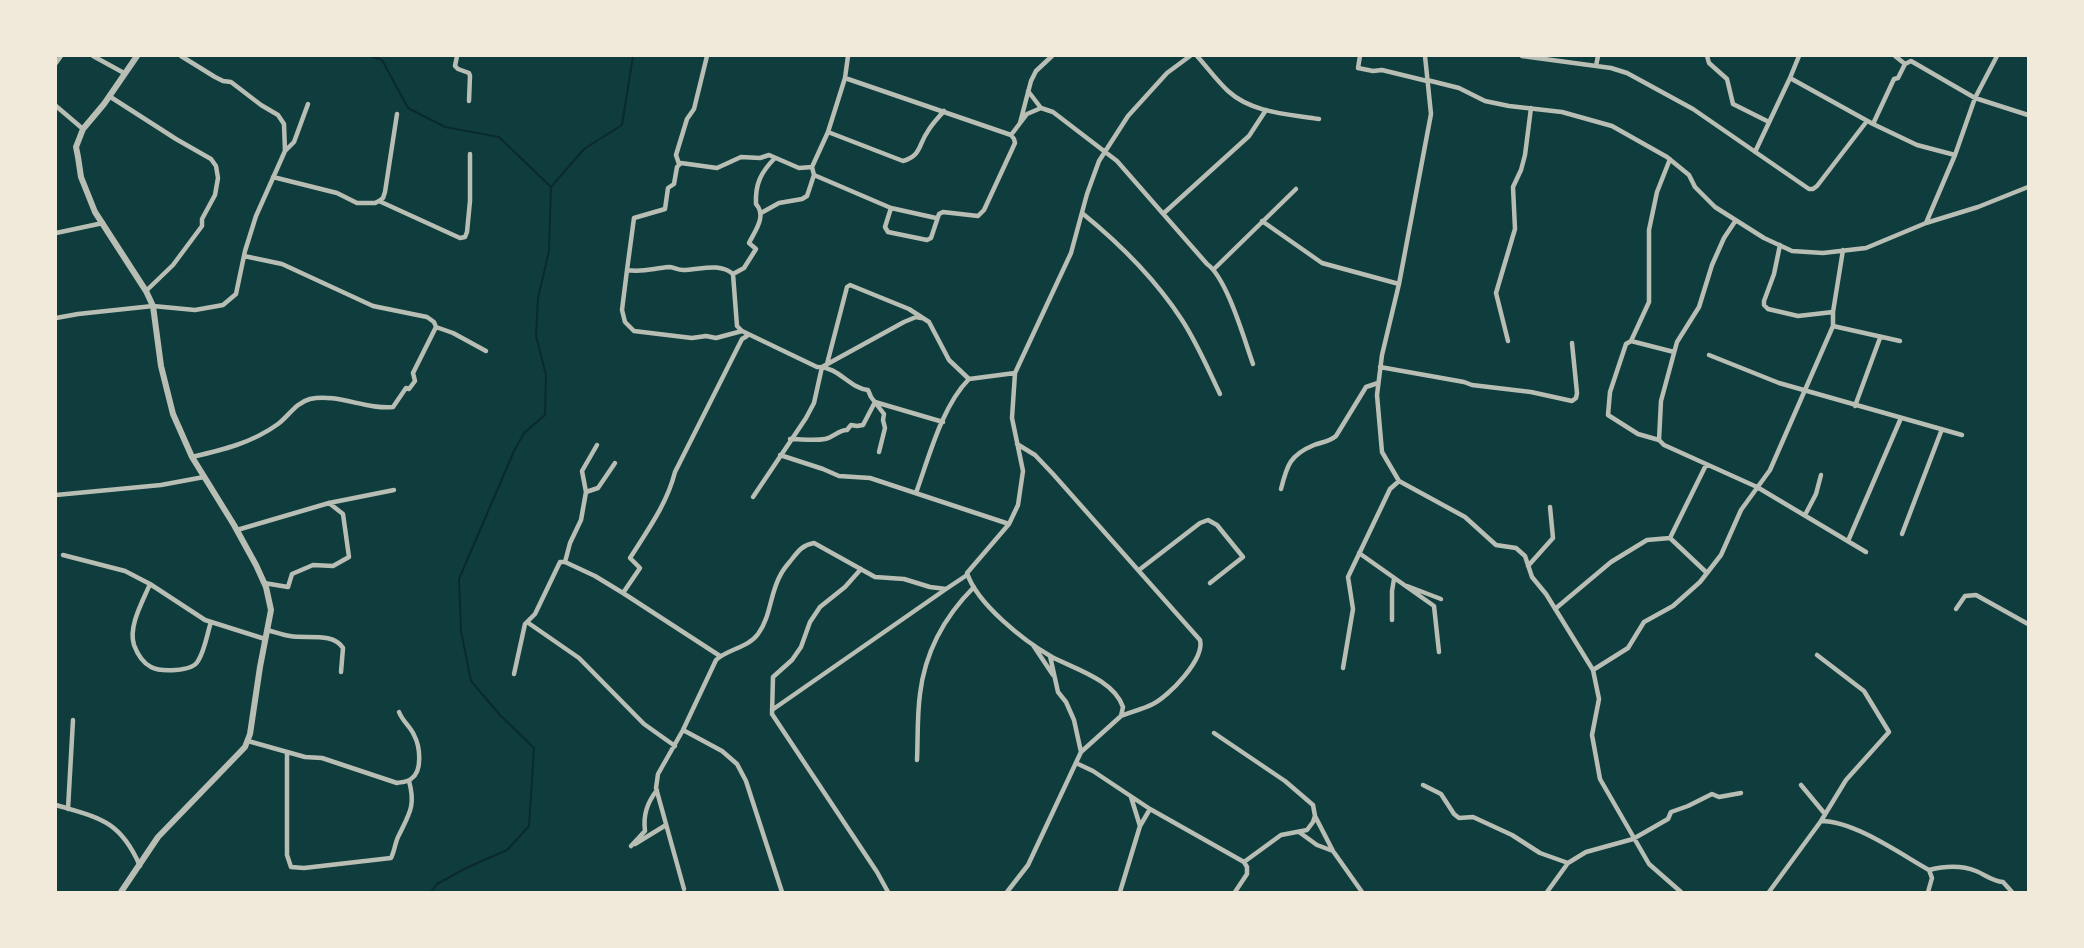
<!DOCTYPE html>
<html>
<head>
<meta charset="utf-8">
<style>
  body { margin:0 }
  #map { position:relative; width:2084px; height:948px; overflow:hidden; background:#0f3d3e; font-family:Spectral,serif }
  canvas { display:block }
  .frame { position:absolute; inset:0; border:57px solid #f1e9da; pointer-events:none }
</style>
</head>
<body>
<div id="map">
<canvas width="2084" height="948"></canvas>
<div class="frame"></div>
</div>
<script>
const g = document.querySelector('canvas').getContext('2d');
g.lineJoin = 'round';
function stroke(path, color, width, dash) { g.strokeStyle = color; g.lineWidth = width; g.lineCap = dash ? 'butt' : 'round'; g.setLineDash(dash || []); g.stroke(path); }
const stream = new Path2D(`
  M371,56L382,60L408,108L445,127L499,137L551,187
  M431,892L437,884L466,868L507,850L529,826L534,748L500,715L471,681L461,631L459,579L514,451L524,433L545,415L546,375L536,336L538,298L549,251L551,187L584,149L622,125L633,56`);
const minor = new Path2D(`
  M93,56L124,73
  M181,56L215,77L223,81L231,82L261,105L278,115L284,124L285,151
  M457,56L455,66L458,69L469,73L470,76L469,101
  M1197,56C1207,67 1217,81 1228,91C1252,113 1288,114 1319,119
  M1360,56L1358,68L1373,71L1382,70L1427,81
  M1425,56L1431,114L1399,284L1382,355L1377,395L1382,452L1399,481L1465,517L1496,545L1516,548L1525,556L1532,577L1546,594L1593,670L1599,699L1592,735L1600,779L1649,864L1681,892
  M1522,56L1611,68L1627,73L1693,109L1809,189H1813L1817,186L1867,121
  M1707,56L1709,63L1727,79L1733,104L1769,122
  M1895,56L1905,64
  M56,63L61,56
  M1596,66L1598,56
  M845,78L1011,135L1014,139L1015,143L984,210L978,216L943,212L939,214L931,238L927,240L888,232L885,227L891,208
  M1790,78L1873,124L1917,145L1955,155
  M1427,80L1459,88L1485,101L1509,106L1562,112L1612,126L1667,157L1689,175L1695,187L1715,207L1764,238L1792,251L1823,253L1866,248L1926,223L1978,207L2028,187
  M1028,91L1041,108L1053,112L1117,161L1207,264C1227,278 1244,339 1253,364
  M109,96L176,139L211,159L216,166L218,178L215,195L202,219V226L173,265L146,291
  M56,106L83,129
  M1020,123L1031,81L1036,71L1052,56
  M1873,124L1894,79L1898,78L1905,64L1911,61L1975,98L2028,115
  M828,132L903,161C922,155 918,145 928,131C932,124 939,117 944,111
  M1011,135L1027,114L1041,108
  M1755,152L1790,78L1799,56
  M1670,159L1657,192L1649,230V302L1631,341L1626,344L1610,392L1608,415L1638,434L1659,440L1664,445L1757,487L1866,552
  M679,164L676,155L687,119L694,109L707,56
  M814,175L891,208L936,218
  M273,177L337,193L357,203H375L379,201L460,238L465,237L467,232L470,201V154
  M379,201L383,198L385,192L397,114
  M761,213L779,203L802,199L807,196L814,175L812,167L828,132L845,78L848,56
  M1082,213C1119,243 1156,280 1182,320C1197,343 1208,369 1220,394
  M1164,213L1249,136L1266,110
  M1262,221L1322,263L1399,284
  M1926,223L1955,155L1975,98L1997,56
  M56,233L103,223
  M1780,245L1774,274L1764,301V305L1768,309L1798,316L1833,312
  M244,256L282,264L373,306L427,317L434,322L436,327L453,333L486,351
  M1214,269L1296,189
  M627,270L634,218L665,209L668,188L674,184L677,167L681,163L717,168L741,157L760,158L769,155L799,168L812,167
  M733,274L737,326L742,331L817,367C838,366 849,388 868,390L871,397L884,414L883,420L885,428L879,452
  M56,318L78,314L153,306L195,310L223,305L236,294L245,251L256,216L285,151L294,142L308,104
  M1833,326L1900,341
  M742,331L716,338L706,336L692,338L634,331L625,322L622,310L627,270C642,273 654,268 669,267C673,267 678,270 683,270C699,270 719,262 733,274L744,268L756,249L749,243C755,231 767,216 756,204C755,184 761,172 775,158
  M1508,341L1496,293L1515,229L1513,187L1521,170L1525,155L1531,108
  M1631,341L1674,352
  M1709,355L1779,383L1962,435
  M827,364L847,287L850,285L909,309L929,322L949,360L969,379L1015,373
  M1380,367L1464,382L1472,385L1531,392L1572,401L1576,398L1577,393L1572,343
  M875,402L943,422
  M1855,406L1880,338
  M790,439C801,439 814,441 825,439C833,438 838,430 847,430L851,425L857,426L863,425L875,402
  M1659,440L1661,401L1677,342L1699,307L1712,265L1724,238L1736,220
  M1017,444L1035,455L1053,474L1200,640C1205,659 1169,696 1153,704C1143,709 1131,712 1121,716
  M780,455L823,469L839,476L870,478L1009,524
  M192,457C222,450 252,443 278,424C289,416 295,403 310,399C337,393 367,410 393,407L406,388L409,389L415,381L413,373L436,327
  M1281,489C1287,465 1290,455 1314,445C1322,442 1329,442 1336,436L1366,387L1378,383
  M586,492L598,488L615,463
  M916,493C929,457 942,406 969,379
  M56,495L161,485L204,477
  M753,497L806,418L814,403L822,367L904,322L916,317L921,318
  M1805,515L1816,494L1821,475
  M237,530L329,503L394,490
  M1902,534L1942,429
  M1670,538L1707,573
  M1848,541L1901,418
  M1359,553L1434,606L1439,652
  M63,555L125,571L150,584L205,620L265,639
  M565,562L570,543L581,520L586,492L582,471L597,445
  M1528,566L1553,538L1550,507
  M861,569L845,587L820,607L810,622L801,647L792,660L773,677L772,714L877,872L888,892
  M1139,570L1200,523L1208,520L1217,525L1243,557L1210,583
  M264,583L288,587L292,574L313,565L333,566L349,557L343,514L329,503
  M150,584C143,601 128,626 134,645C137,653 143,663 151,667C160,672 192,672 198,661C205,650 207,634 211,622
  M1407,586L1441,599
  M623,593L640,568L630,558C647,531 667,504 675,472L742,339L747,336
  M1555,609L1611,562L1647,540L1670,538L1706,465
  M1956,609L1965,596L1976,595L2028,624
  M1392,620V591L1394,579
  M527,622L579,658L644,724L675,746
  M267,630C275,632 282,635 290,636C307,639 333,632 343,648L341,672
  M1033,645L1053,675
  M1050,656L1058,692L1066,702L1074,720L1081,752
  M1343,668L1353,609L1348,577L1390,489L1399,481
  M1593,670L1628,648L1644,622L1673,606L1700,582L1721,555L1741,510L1770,470L1833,326V312L1843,250
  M514,674L525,624L535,614L560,562H565L595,576L623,593L720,656
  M772,710L946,589
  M683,730L722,751L737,764L746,781L782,892
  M1214,733L1285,781L1313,805L1315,816L1333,851L1362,892
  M248,741L305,757L322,758L397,783C402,782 407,782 411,779C423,771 420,746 414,735C410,726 403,722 399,712
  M287,752V855L291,867L304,868L391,858C395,850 395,842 399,835C409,814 416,806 409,781
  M917,760C918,738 917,716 920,694C925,652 945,616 974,587
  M1076,763L1093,771L1150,809L1244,862L1281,835L1307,830L1313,822L1315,816
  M1423,785L1441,794L1454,814L1459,818L1473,817L1512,835L1540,853L1568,863
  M1801,785L1825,814
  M1131,797L1140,826
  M56,805C99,818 120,820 140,866
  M68,809L73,720
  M1821,821C1854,821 1899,853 1929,870L1932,878L1928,892
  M1299,832L1317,845L1333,851
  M635,844L666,825
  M631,846L645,831C643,815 647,803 657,790
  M1929,870C1945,866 1961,865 1976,871C1986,875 1992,881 2003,882L2012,892
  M684,889L656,788L658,774L683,730L716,660C727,649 748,648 758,634C771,617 770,592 781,574C784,568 789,563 792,559C799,550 803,545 814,543L875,577L904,579L930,587L946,589L967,575
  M1007,892L1028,865L1081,752L1121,716L1123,707C1114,680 1075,669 1052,657C1024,641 977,604 967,573L1009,524L1018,505L1023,471L1012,418L1015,373L1071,253L1087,194L1099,161L1128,116L1167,73L1190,56
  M1120,892L1140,826L1150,809
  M1235,892L1247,874V867L1244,862
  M1547,892L1568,863L1586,852L1633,839L1668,819L1671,812L1688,806L1712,794L1719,797L1741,793
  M1769,892L1821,821L1846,780L1889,732L1864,691L1817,655`);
const tertiary = new Path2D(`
  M121,892L158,837L245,747L250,734L260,667L271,610L266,587L256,565L234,525L192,457L173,414L161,366L153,306L146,291L95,212L81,177L78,157L76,147L83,129L104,104L137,56`);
stroke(stream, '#0a2a2b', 2);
stroke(minor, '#b8beb3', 4.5);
stroke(tertiary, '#b8beb3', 6);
</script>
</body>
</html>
